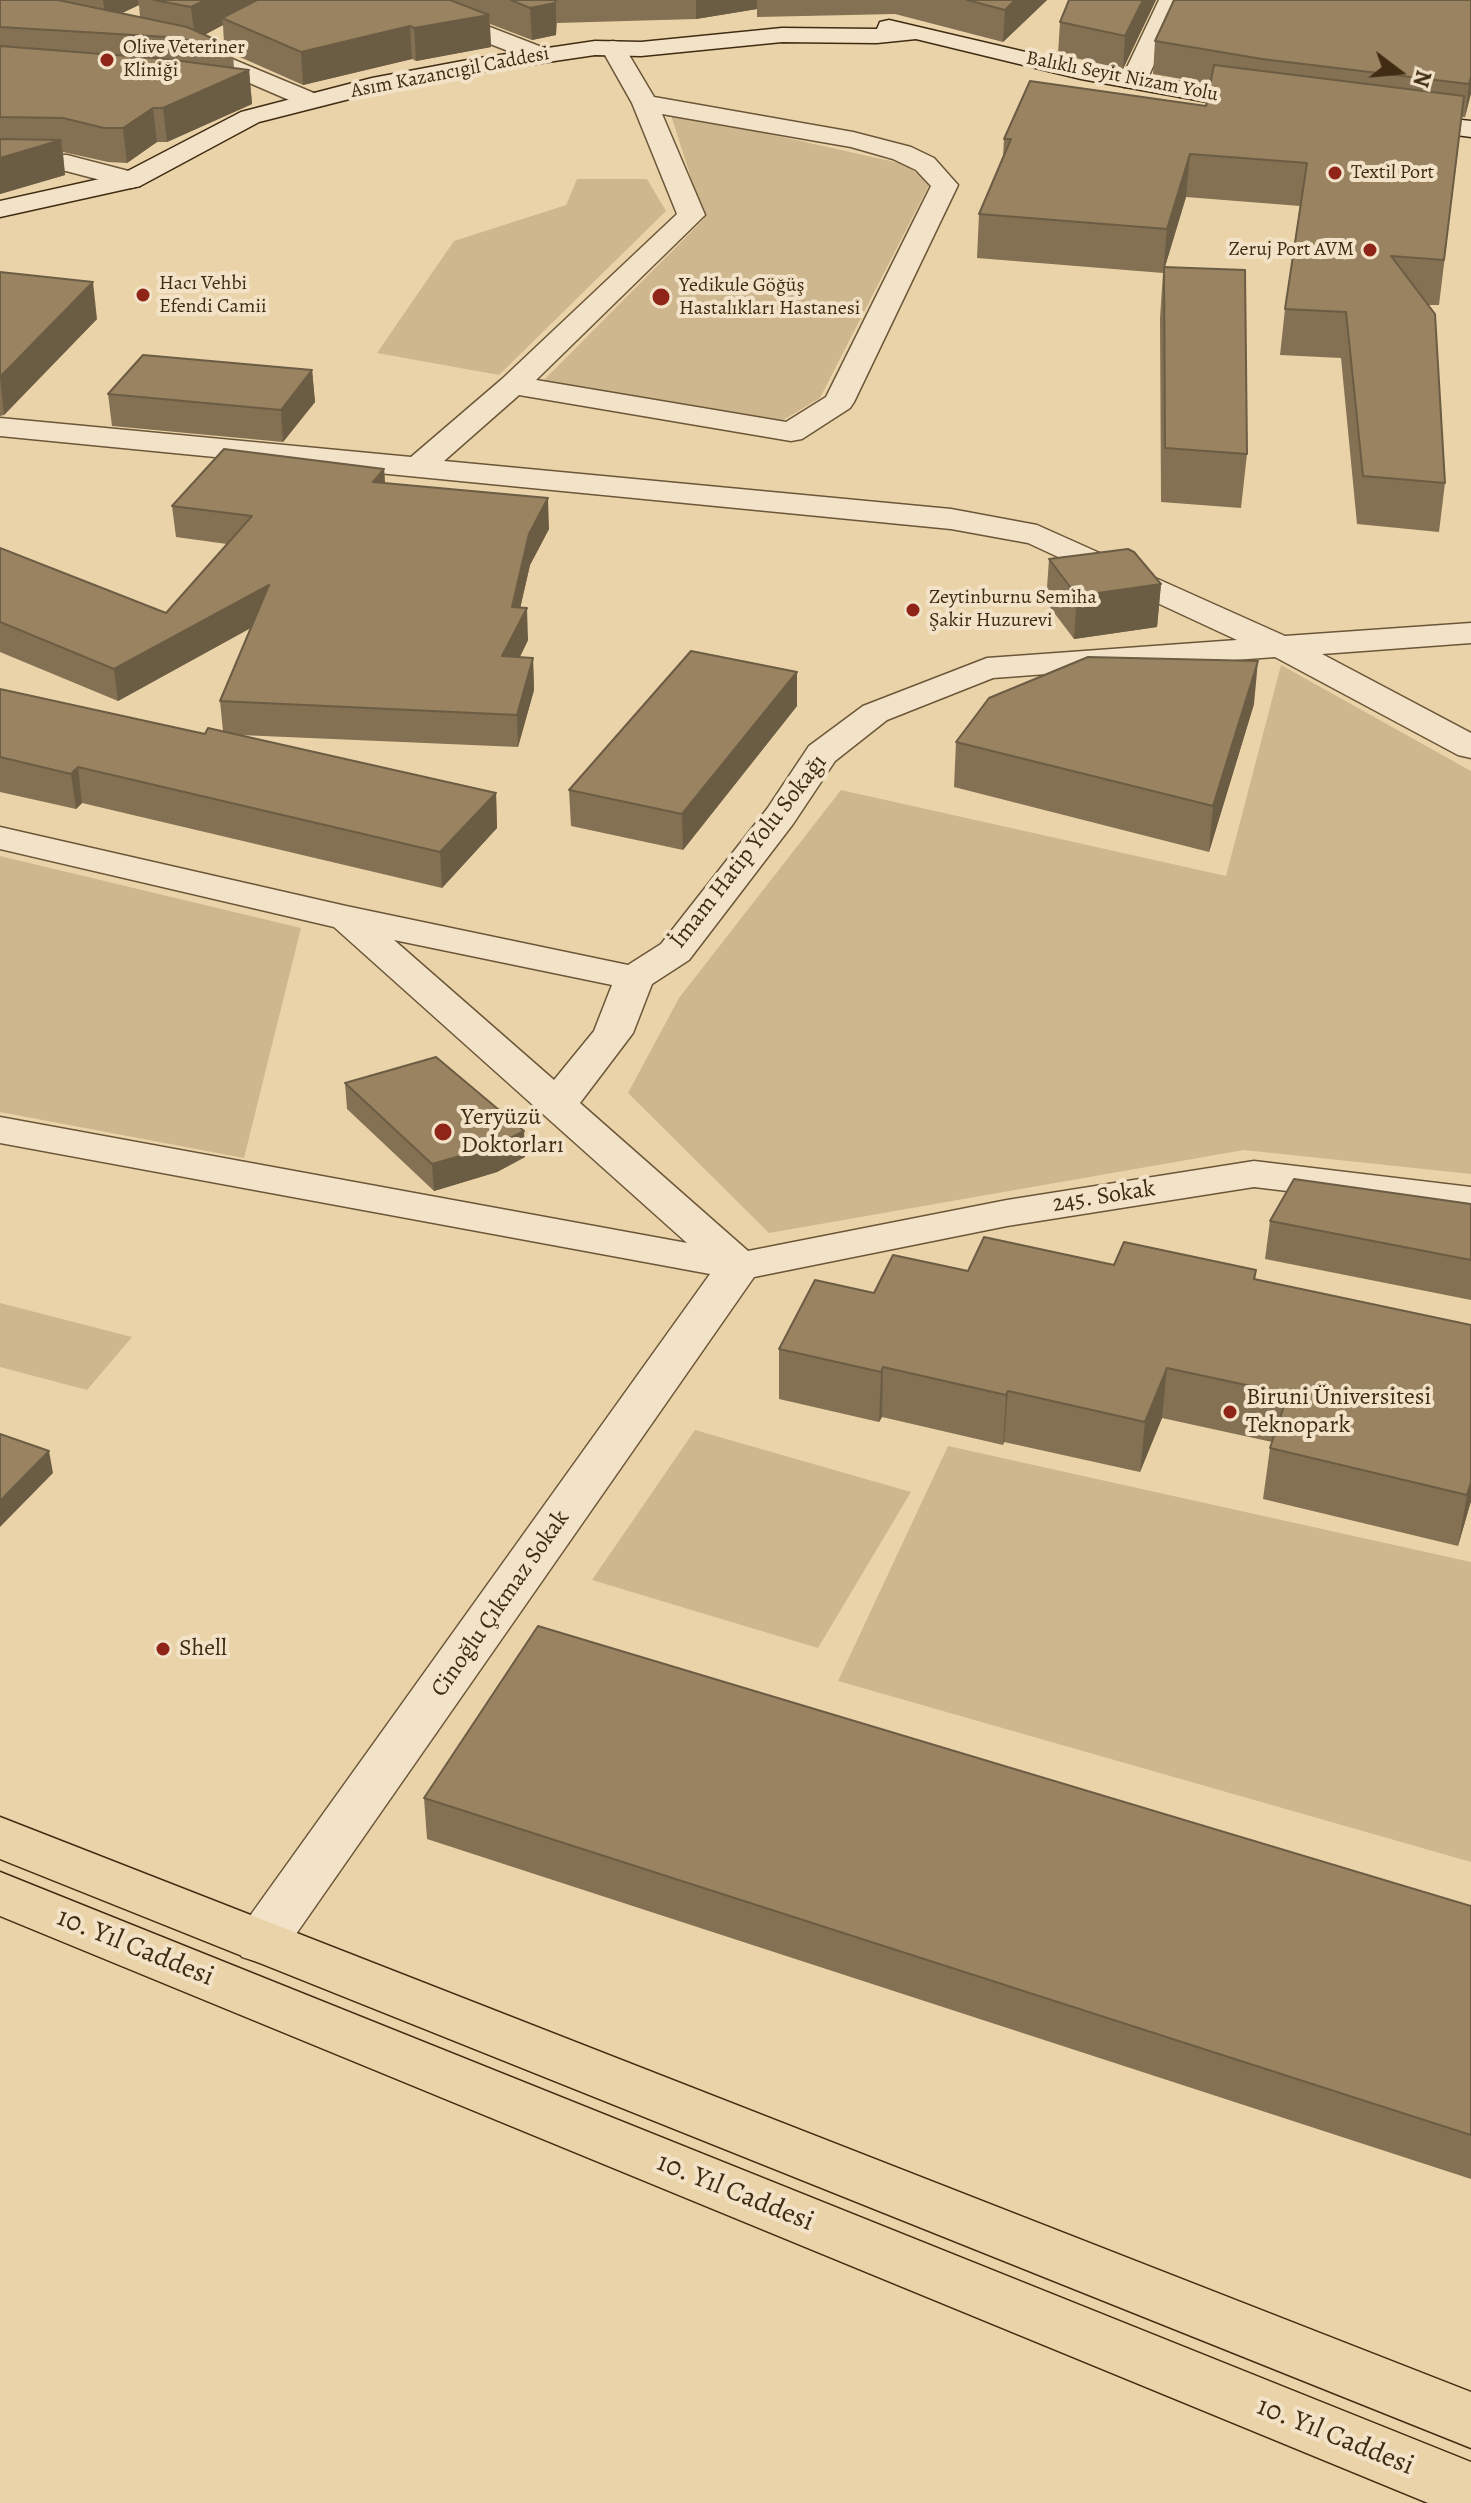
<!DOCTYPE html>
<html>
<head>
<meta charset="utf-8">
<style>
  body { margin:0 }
  #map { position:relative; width:1471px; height:2503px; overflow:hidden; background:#ebd3a9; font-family:Alegreya,serif }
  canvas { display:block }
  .north { position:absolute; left:1359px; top:32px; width:80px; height:80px; -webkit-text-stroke:6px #f2e2c7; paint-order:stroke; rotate:106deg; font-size:22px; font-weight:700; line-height:32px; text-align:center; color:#402c12 }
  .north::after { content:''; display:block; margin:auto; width:28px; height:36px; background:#402c12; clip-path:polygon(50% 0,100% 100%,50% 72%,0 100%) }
</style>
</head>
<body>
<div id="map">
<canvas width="1471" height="2503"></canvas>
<div class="north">N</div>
</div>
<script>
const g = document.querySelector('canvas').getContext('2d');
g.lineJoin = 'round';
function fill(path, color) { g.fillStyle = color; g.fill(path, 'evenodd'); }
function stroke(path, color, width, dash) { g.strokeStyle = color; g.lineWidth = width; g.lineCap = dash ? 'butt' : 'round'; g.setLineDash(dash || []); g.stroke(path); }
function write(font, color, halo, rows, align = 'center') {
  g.font = font + ' Alegreya,serif'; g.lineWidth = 8; g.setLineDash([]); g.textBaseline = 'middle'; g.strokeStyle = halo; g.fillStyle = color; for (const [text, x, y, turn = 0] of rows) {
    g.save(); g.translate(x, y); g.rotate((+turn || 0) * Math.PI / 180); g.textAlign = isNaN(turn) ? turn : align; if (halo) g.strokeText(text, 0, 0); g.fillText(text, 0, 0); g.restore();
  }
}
const green = new Path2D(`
  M670,112L904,164L930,183L820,398L780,422L543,381L704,219Z
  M577,179H647L666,211L499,375L377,353L454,241L566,205Z
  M1281,665L1471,771V1174L1244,1150L769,1233L628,1093L679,998L841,790L1226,876Z
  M0,856L301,928L244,1158L0,1112Z
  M0,1303L132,1337L87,1390L0,1367Z
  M695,1430L911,1492L818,1648L592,1580Z
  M948,1446L1471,1562V1862L838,1681Z`);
const street = new Path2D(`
  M386,0H420L552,51L555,56L552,61H534L390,5Z
  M1159,0H1183L1146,82L1142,87H1124L1120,82Z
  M613,41L622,43L654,97L853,132L911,147L934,158L958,185L854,402L850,408L802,439L791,441L519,395L444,461L951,509L1037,525L1285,636L1471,623V643L1322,654L1471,733V758L1458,755L1275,657L993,678L887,720L835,761L793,824L689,960L652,984L633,1033L580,1103L748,1251L1007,1200L1254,1161L1471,1187V1213L1254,1187L1007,1226L754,1277L280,1957L261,1963L242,1957L233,1942L242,1927L710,1274L0,1143V1117L687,1243L334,927L0,849V827L346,906L628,965L661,944L767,809L809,746L863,706L987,658L1237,640L1028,543L951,529L0,436V418L411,457L502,379L677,214L632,103L601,48L604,43ZM662,114L851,147L893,159L916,170L931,186L826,397L786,422L536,380L705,215ZM394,940L612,985L594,1031L554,1080Z
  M196,44L321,96L325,101L321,106H303L187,56L184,51L187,46Z
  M0,154L67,155L140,174L144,180L140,186L131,188L66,171L0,170Z`);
const secondary = new Path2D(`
  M889,20L1081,65L1268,97L1277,100L1281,105L1277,110L1268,113L1081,79L916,39L877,43L782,42L641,56L595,55L473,73L373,93L259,122L140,186L0,217V201L122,174L241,112L372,78L473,59L595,41L641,42L782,28L877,29L880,22Z
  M1399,113L1471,121V137L1390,126L1386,121L1390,116Z`);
const primary = new Path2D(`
  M0,1817L1471,2392V2448L0,1859Z
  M0,1872L1471,2462V2503H1428L0,1916Z`);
const wall = new Path2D(`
  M0,0H1047L1003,42L895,14L757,17V9L696,19L557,23L556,35L532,40L490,24L491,47L416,61L412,59L303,85L233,54L234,68L249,70L252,104L167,142H157L127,163L108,162L63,152L65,175L0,194ZM139,5L140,17L121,13ZM223,25L224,43L204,35Z
  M1069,0H1156L1123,69L1058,54L1060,22Z
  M1471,0V93L1465,117H1462L1439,305H1428L1445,483L1439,532L1357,524L1341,358L1280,355L1285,309L1300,206L1186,197L1165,267L1247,454L1241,508L1161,502L1160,318L1163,273L977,258L979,214L1003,156L1004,139L1206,106L1210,84L1153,74L1155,41Z
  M0,272L97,319L4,415L0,416Z
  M312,370L315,402L283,442L112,426L108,394Z
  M384,469L385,483L549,529L530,565L520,608L528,640L520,657L533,658L534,690L518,747L240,735L496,793L497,828L442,888L82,803L76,809L0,792V689L205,734L223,731L220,701L251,628L118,701L0,652V548L166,613L227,544L176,537L172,506Z
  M1049,559L1161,584L1157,627L1074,639L1046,602Z
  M1254,704L1209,852L954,787L956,742Z
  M797,706L683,850L571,826L569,790Z
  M345,1083L525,1157L497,1172L434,1191L347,1109Z
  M1471,1204V1300L1265,1259L1270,1221Z
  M1114,1265L1256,1270L1255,1279L1471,1325V1501L1458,1546L1263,1499L1270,1448L1272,1442L1162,1418L1140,1472L1004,1442L1003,1445L882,1417L879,1422L779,1399V1349L874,1293L968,1271Z
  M424,1798L1471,1906V2179L427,1839Z`);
const shadedWall = new Path2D(`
  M103,0H138L139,5L106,21Z
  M206,0H271L222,18L223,25L195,40L191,7Z
  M556,0V35L532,40L530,8Z
  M696,0H757V9L696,19Z
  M1015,0H1047L1003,42L1005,10Z
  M1143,0H1156L1123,69L1125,36Z
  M489,15L491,47L416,61L414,28Z
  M410,26L412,59L303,85L301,52Z
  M249,70L252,104L167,142L163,108Z
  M1471,77V93L1465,117L1469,84Z
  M153,108L157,142L127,163L123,128Z
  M61,140L65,175L0,194V158Z
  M1190,154L1186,197L1163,273L1167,229Z
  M93,282L97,319L4,415L0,377Z
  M312,370L315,402L283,442L281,410Z
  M384,469L386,500L373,482Z
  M548,498L549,529L530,565L515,631L527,608L528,640L504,689L502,656L529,534Z
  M1161,584L1157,627L1074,639L1077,596Z
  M269,585L272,616L118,701L114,669Z
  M533,658L534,690L518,747L517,715Z
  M1258,661L1254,704L1209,852L1213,806Z
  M797,672V706L683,850L682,814Z
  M78,767L82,803L76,809L71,774Z
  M496,793L497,828L442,888L440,852Z
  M524,1131L525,1157L497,1172L434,1191L432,1164Z
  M883,1367L882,1417L879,1422L881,1372Z
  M1167,1368L1162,1418L1140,1472L1145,1422Z
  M1008,1391L1004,1442L1003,1445L1006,1395Z
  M49,1451L53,1473L0,1527V1501Z
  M1471,1482V1501L1458,1546L1467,1495Z`);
const building = new Path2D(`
  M0,0H58L187,27L232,47L167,37L0,27Z
  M154,0H206L191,7Z
  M257,0H450L489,15L414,28L410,26L301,52L222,18Z
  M511,0H556L555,3L530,8Z
  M967,0H1015L1005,10Z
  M1069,0H1143L1125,36L1060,22Z
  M1174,0H1471V77L1469,84L1262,59L1155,41Z
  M0,46L166,59L249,70L163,108H153L123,128H104L63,118L0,117Z
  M1214,65L1464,96L1444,260L1391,256L1435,314L1445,483L1363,476L1346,312L1285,309L1307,163L1190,154L1167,229L979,214L1011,139H1004L1030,81L1206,106Z
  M0,139L61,140L0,158Z
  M1164,267L1245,270L1247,454L1165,448Z
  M0,272L93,282L0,377Z
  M143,355L312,370L281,410L108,394Z
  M224,449L384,469L373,482L548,498L529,534L512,607L527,608L502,656L533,658L517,715L220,701L269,585L114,669L0,622V548L166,613L252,516L172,506Z
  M1128,549L1134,552L1161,584L1077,596L1049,559Z
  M691,651L797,672L682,814L569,790Z
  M1088,657L1258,661L1213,806L956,742L989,698Z
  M0,689L205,734L208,728L496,793L440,852L78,767L71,774L0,757Z
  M436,1057L524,1131L495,1146L432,1164L345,1083Z
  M1294,1179L1471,1204V1260L1270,1221Z
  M984,1237L1114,1265L1124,1242L1256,1270L1254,1279L1471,1325V1482L1467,1495L1270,1448L1288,1394L1167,1368L1145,1422L1008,1391L1006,1395L883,1367L881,1372L779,1349L815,1280L874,1293L893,1255L968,1271Z
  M0,1434L49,1451L0,1501Z
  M538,1626L1471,1906V2135L424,1798Z`);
const markers = [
  [107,60,8,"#8f2418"],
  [1335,173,8,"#8f2418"],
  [1370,250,8,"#8f2418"],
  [143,295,8,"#8f2418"],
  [661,297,10,"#8f2418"],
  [913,610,8,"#8f2418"],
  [443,1132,10,"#8f2418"],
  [1230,1412,8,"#8f2418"],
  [163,1649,8,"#8f2418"]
];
const farPoinames = [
  ["Olive Veteriner",123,48],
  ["Kliniği",123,71],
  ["Textil Port",1351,173],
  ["Zeruj Port AVM",1354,250,"right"],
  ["Hacı Vehbi",159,284],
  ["Efendi Camii",159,307],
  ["Yedikule Göğüş",679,286],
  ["Hastalıkları Hastanesi",679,309],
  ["Zeytinburnu Semiha",929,598],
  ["Şakir Huzurevi",929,621]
];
const farStreetnames = [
  ["Asım Kazancıgil Caddesi",450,73,-11],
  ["Balıklı Seyit Nizam Yolu",1122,77,11]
];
const streetNames = [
  ["İmam Hatip Yolu Sokağı",749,852,-52],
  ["245. Sokak",1104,1197,-9],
  ["Cinoğlu Çıkmaz Sokak",501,1604,-55]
];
const poiNames = [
  ["Yeryüzü",461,1118],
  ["Doktorları",461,1146],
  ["Biruni Üniversitesi",1246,1398],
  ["Teknopark",1246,1426],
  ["Shell",179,1649]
];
const nearStreetnames = [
  ["10. Yıl Caddesi",135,1948,22],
  ["10. Yıl Caddesi",735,2193,22],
  ["10. Yıl Caddesi",1335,2437,22]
];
fill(green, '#ceb78f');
stroke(street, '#6b5638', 3);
stroke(secondary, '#402c12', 3);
stroke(primary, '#402c12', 3);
fill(street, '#f2e2c7');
fill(secondary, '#f2e2c7');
fill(primary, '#ebd3a9');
fill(wall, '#847153');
fill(shadedWall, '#6b5c44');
fill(building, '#998361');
stroke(building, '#6b5c44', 2);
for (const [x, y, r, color] of markers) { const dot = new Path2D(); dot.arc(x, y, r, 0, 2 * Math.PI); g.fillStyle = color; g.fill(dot); stroke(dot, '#f2e2c7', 3); }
write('20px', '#402c12', '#f2e2c7', farPoinames, 'left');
write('20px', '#402c12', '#f2e2c7', farStreetnames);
write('24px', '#402c12', '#f2e2c7', streetNames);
write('24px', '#402c12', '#f2e2c7', poiNames, 'left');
write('28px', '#402c12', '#f2e2c7', nearStreetnames);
</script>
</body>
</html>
